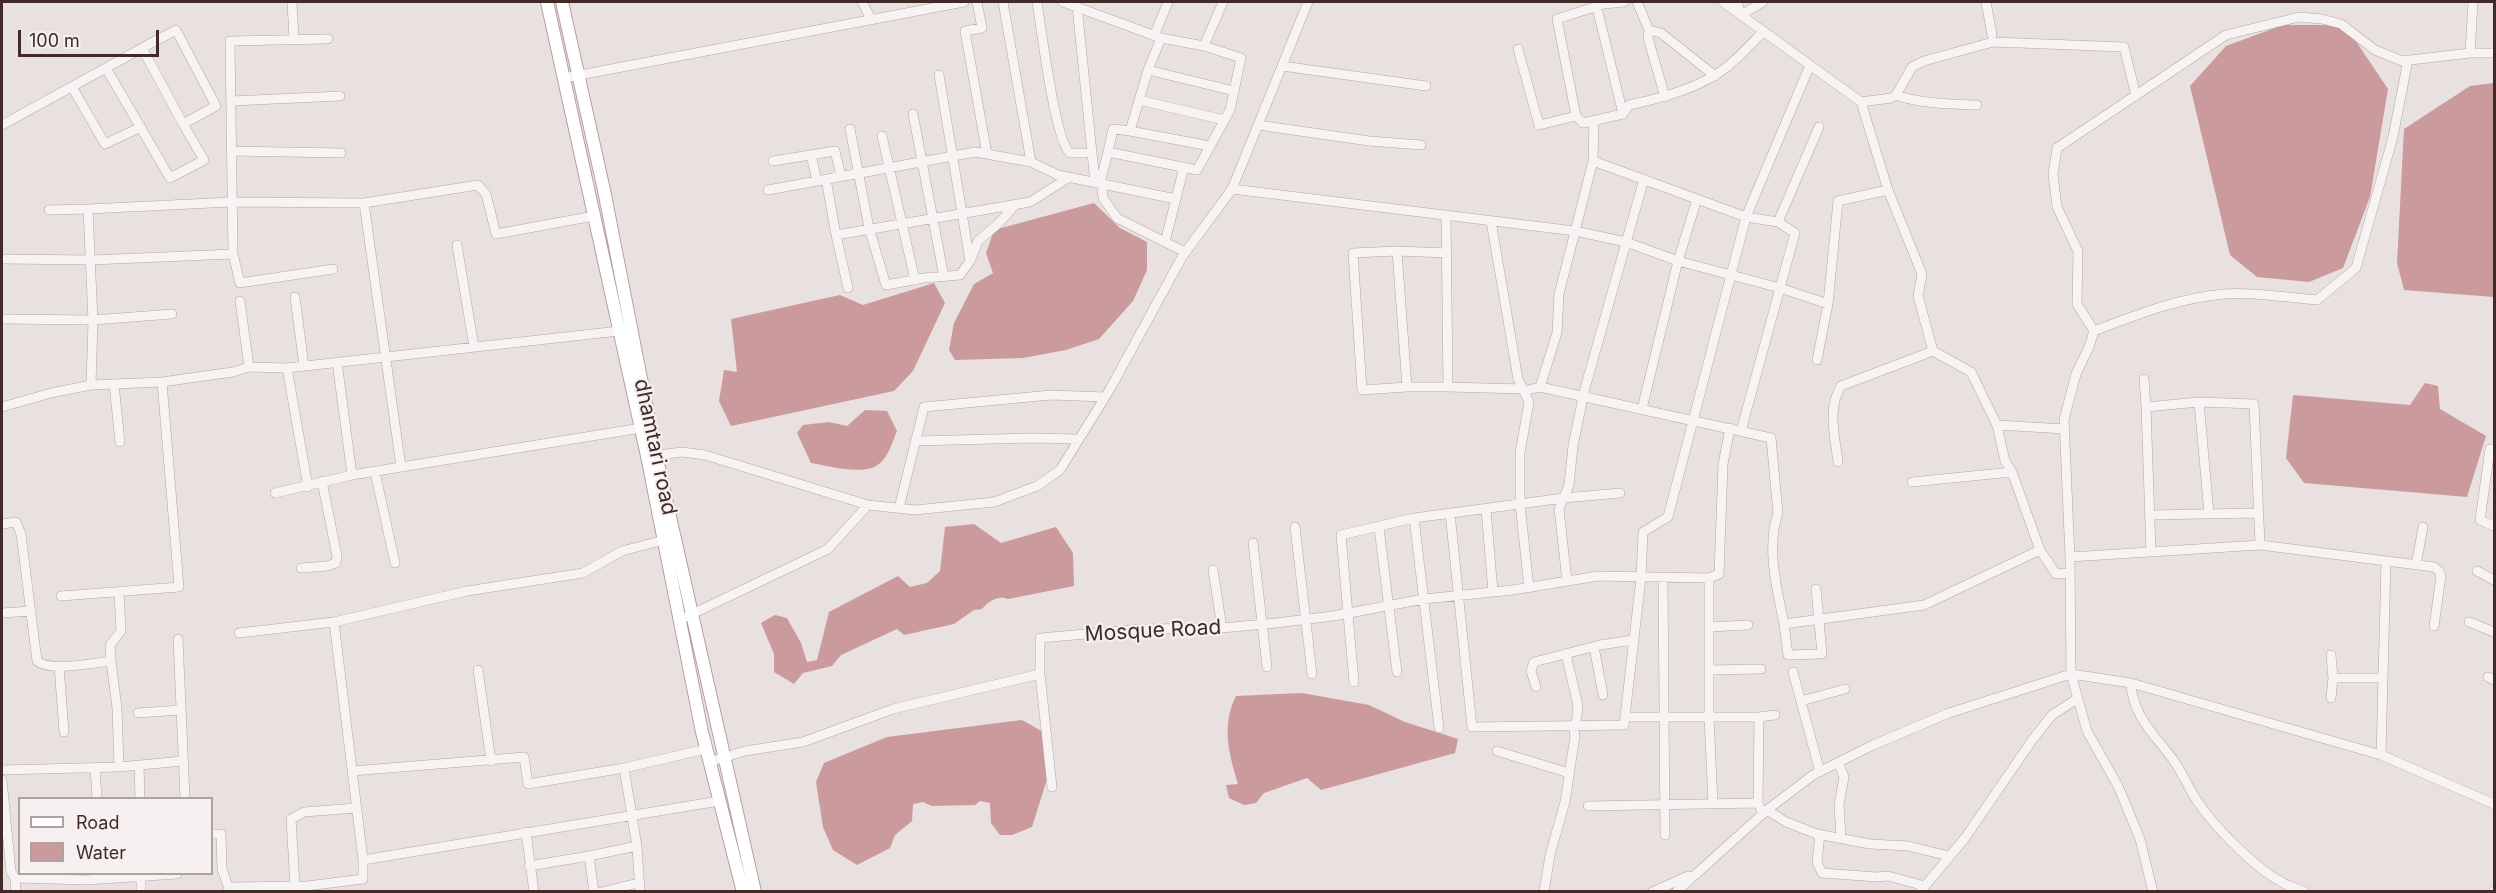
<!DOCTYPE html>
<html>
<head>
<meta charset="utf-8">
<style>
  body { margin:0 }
  #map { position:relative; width:2496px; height:893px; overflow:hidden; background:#e9e0e0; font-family:Inter,sans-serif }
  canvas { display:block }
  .frame { position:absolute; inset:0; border:3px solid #412a28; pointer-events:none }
  .legend { position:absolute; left:18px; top:797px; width:195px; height:78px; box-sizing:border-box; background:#f7f0f0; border:2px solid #aea1a0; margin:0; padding:8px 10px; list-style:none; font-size:18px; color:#412a28 }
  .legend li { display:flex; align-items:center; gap:12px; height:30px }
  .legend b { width:30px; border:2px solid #aea1a0 }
  .scale { position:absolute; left:18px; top:30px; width:141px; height:27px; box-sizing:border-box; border:3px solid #412a28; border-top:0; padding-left:8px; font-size:18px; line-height:21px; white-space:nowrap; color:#412a28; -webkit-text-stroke:4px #f7f0f0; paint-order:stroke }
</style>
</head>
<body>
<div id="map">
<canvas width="2496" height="893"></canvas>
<div class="frame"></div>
<ul class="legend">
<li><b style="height:8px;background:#fff"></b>Road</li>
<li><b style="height:16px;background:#cb9a9d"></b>Water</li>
</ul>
<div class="scale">100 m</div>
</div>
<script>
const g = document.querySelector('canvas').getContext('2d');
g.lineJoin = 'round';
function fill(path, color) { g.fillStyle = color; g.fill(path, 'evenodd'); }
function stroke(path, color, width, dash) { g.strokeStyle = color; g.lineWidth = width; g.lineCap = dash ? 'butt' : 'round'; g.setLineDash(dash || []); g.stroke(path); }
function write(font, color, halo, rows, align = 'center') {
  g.font = font + ' Inter,sans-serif'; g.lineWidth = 4.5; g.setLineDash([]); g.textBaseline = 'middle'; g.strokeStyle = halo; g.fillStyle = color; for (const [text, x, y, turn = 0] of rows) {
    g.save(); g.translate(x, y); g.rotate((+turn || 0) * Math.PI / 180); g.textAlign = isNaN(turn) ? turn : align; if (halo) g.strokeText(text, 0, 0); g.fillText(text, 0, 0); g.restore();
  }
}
const water = new Path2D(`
  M2283,25H2345L2388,89L2370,197L2343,268L2309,282L2257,277L2230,255L2190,86L2226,46Z
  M2494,83V297L2404,290L2397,263L2404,129L2470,86Z
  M1094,203L1120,228L1147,242V270L1133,301L1099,339L1066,350L1023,358L955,360L949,350L954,323L974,284L993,273L986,253L994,230Z
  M934,283L945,303L913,371L894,391L731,426L719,401L724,370L737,372L731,319L840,295L863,305Z
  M2425,383L2438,386L2440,409L2486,436L2467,497L2304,483L2286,458L2293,395L2410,405Z
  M865,410L887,411L897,431C892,442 889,456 879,464C865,476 828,466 811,463L797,433L803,425L829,422L847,426Z
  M974,524L1001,543L1056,527L1073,553L1074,586L1008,599C997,595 989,601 982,609L974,610L954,624L904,635L897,629L841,655L832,666L803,673L794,684L774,672V654L761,623L775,615L787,618L801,643L807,662L817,660L829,612L898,576L910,587L927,583L940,571L945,527Z
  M1302,693L1369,705L1405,722L1458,739L1455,753L1321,790L1307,778L1264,793L1256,803L1244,805L1229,798L1226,785L1238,784C1229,754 1221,726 1236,696Z
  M1022,720L1045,733L1048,776L1032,827L1012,835H1000L991,823L990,803L980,801L975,805L932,806L923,802L913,804L912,821L895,835L890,848L857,865L833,850L823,827L816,782L824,763L887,737Z`);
const minor = new Path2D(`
  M292,2L294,39
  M862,2L871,19
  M977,2L982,28L965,31L987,154
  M1003,2L1031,162
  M1037,2C1041,26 1055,142 1070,153H1092
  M1063,2L1161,38L1204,46L1241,58L1230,110L1197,170L1108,152L1101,179L1103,198L1117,218L1185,252
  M1637,2L1649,30L1648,38L1665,97
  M1723,2L1861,102L1888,190L1922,274L1918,296L1933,351L1841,386C1827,409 1835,436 1838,462
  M1737,2L1741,15L1763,2
  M1986,2L1992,35
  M1077,6L1095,182
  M1597,8L1623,114
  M1649,30L1661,33L1715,76
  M1154,36L1168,2
  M1161,38L1148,70L1234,91
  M328,39L230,41L233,254L240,283L333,269
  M1204,46L1223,2
  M142,48L183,124
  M1518,49L1539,125L1576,116L1583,123L1623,114L1629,105C1662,98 1700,88 1727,67C1740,56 1752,43 1764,31
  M2470,53L2473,2
  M1282,66L1426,86
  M564,78L964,2
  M72,87L105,144L141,127
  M1896,95C1921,104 1951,104 1977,105
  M1139,100L1224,120
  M232,101L340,96
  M1861,102L1891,98L1896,95L1912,67L1924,61L1993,42L2124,47L2136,96
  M913,114L944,277
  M1576,116L1557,19L1604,4L1624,2
  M2,125L155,41L176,30L216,106L183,124L204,160L170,178L106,68
  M1258,125L1369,141L1421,145
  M850,129L869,228L886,285L924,278L960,275L970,261L939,75
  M1130,131L1210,146
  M882,136L915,280
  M231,151L341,153
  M1108,152L1113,129L1130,131L1148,70
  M811,155L817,181
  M773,161L835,151L841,176
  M1593,161L1594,120
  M826,179L836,235L1030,202L1068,178
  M1232,189L1575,231L1626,242L1678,261L1780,288L1828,304
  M768,190L975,152L1031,162L1058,175L1176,199
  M364,203L401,467
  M49,210L88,209
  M1446,215L1448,387H1407L1397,251L1447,253
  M1491,221L1518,379L1529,402L1520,453V504L1529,588
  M1778,222L1819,127
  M836,235L848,288
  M1165,242L1184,167
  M457,245L474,347
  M1397,251L1353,253L1362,390L1407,387
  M2,259L92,260L233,254
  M971,259L978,241L1000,222L1016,204
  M295,297L304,366
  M240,301L249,367
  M2,319L93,320L172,314
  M2094,331L2077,304L2078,251L2057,207L2053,174L2057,148L2226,35L2299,17L2322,19L2341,24L2375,50L2402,61L2470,53H2494
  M1933,351L1971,372L1997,425L2005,461L2012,472L2040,550L2056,574L2070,573
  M1817,360L1828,304L1838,201L1888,190
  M337,362L352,475
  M287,368L308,487
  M2144,379L2146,407
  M114,384L120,442
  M91,385L93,320L88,209L232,202L364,203L478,185L486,194L496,234L594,216
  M1448,387L1523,389
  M1540,387L1557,333L1559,294L1593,161L1746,217L1778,222L1795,233L1741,431
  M1524,391L1540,387L1771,438L1778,513C1766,548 1777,589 1784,624L1924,605L2040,550
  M2199,402L2209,514
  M2,407L51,393L91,385L162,382L233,372L249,367L287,368L619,331
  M1642,409L1678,261L1697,199
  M1997,425L2065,429
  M915,441L1032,438L1079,439
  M2494,449H2490L2480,520L2494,526
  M651,456L682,452L705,455L868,505L915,510L994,502L1037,486L1060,470L1110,389L1182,257L1232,189L1308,2
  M375,472L395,563
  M1912,482L2012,472
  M275,493L352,475L641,428
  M899,508L924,407L1051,395L1105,397
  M1486,509L1493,592
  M1450,513L1472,727L1624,725L1641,578L1643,532L1668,517L1746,217L1810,65
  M2149,515L2258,513
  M1414,518L1439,728
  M2,524L16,522L21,534L37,661C49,672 94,663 111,661L117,708L119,767
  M1295,527L1312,674
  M1379,528L1397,672
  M1253,543L1267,667
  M2151,552L2146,407L2199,402L2254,404L2260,545
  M2070,557L2260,545L2434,567L2439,571L2441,576L2434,626
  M2416,565L2423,527
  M301,568L327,566L336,563L337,556L322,481
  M1213,570L1222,628
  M2477,571L2494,580
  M1663,578L1665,835
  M1567,581L1559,509L1569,485L1573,446L1584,392L1644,179
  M61,596L179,587L162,382
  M2,613L31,611
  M686,617L828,549L868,505
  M334,622L363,860
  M2469,622L2494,632
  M1784,624L1788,655L1822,654L1816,589
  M1709,627L1748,625
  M239,633L334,622L467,591L583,573L622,551L664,540
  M178,639L185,798
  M1594,647L1603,695
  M1566,654L1578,706L1576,725
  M2331,655L2333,678
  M111,661L110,645L121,631L119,592
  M59,666L64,732
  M478,670L491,761
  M1709,670L1761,669
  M1793,672L1820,772
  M1040,674L1052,787
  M2488,677L2494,680
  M1354,682L1341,535L1414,518L1564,498L1620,493
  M2131,683C2132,716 2156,736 2174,761C2184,775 2190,792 2200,805C2216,828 2255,868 2280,881C2287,886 2297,888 2305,892
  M1536,687L1531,671L1534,662L1600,645L1633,640
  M2331,698L2333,678H2383
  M1801,701L1845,689
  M138,713L180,710
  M1625,717H1759L1758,803L1763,814
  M1759,717L1775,715
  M1497,751L1569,773
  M2381,755L2386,561
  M709,762L745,751L803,742L893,709L1040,674V638L1142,629L1222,628L1276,623L1333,616L1424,599L1513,590L1598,576L1709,578
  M1838,762L1844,777L1839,805L1841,838
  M139,766L140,798
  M95,768L97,798
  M624,768L637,846L640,892
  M2,770L119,767L183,761
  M352,771L524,757L528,784L624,768L706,749
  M2,780L11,872L15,878L16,892
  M1713,804L1709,717V578L1719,574L1723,464L1730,428
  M1588,806L1758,803
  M1767,810L1786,822L1817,834L1870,844L1908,846L1949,856
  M526,832L534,892
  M212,834H221L222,869L230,892
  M1820,834L1817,862L1822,873L1877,877L1888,876L1925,886
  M589,856L637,846
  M529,866L589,856L594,892
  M141,874V892
  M15,878L86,880L177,874
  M295,886L291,819L304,812L356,808
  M230,887L307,886L363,879V860L719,801
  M601,892L638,883
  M1544,892L1550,855L1565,802L1575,736L1573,725
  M1652,892L1688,876
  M1676,892L1767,810L1813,775L1873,745L1949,713L2071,674L2131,683L2381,755L2494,804
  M1920,892L1965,838L2033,739L2052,715L2077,699
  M2153,892L2140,839L2118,786L2087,731L2071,674L2070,557L2064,420L2076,374L2089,347L2094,331C2136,315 2178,298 2224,294C2249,291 2290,298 2317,300L2356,268L2393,137L2408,60
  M2494,892V891`);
const major = new Path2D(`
  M547,2L647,456L702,732L743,892
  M562,2L604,190L656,455L755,892`);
const streetNames = [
  ["dhamtari road",655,447,78],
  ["Mosque Road",1153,631,-3]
];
fill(water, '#cb9a9d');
stroke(minor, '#b3a6a5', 10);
stroke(major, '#b6a09f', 14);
stroke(minor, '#f8f3f3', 9);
stroke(major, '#fff', 12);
write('21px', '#412a28', '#f7f0f0', streetNames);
</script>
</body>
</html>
